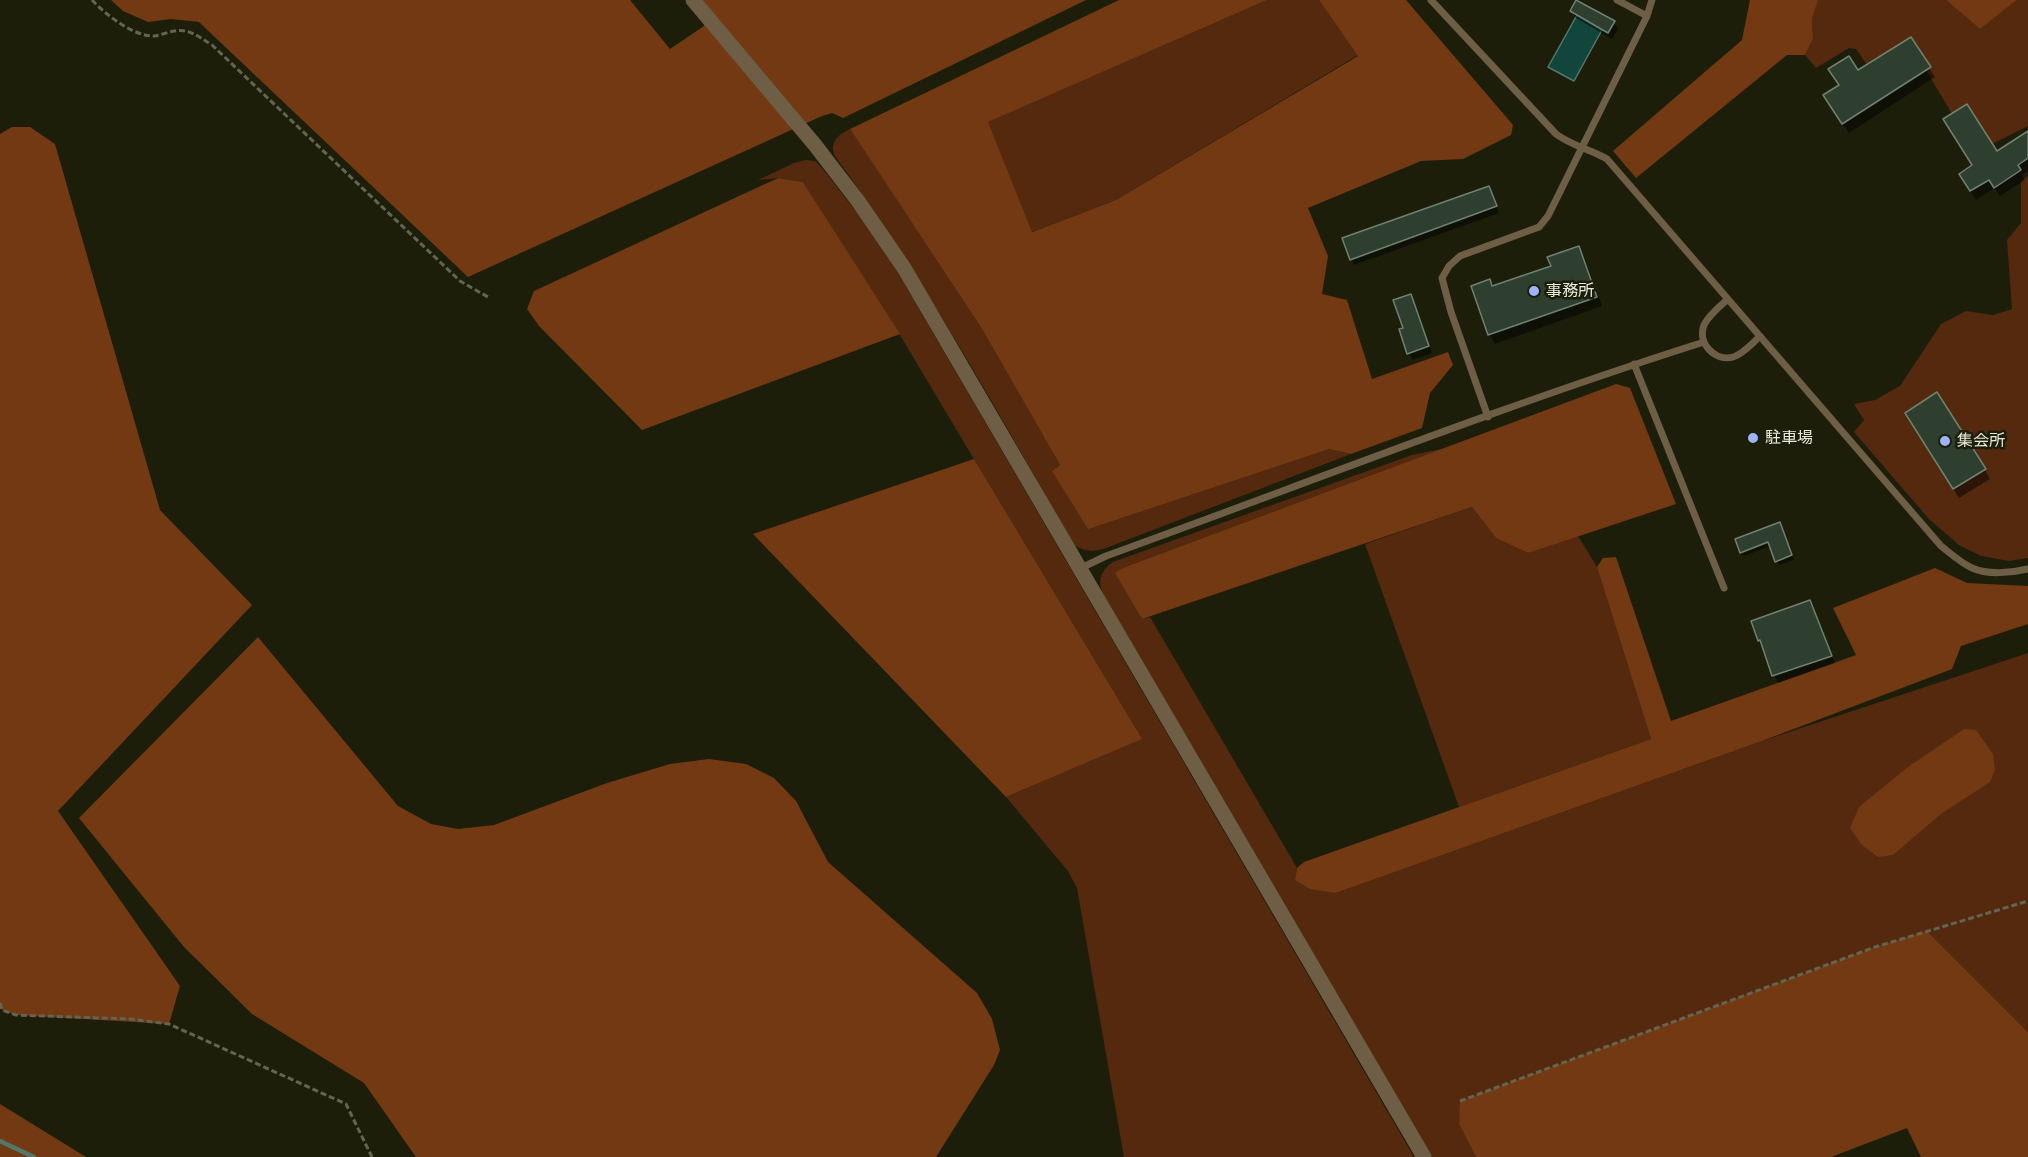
<!DOCTYPE html>
<html>
<head>
<meta charset="utf-8">
<style>
  body { margin:0 }
  canvas { display:block; background:#1c1e0a }
</style>
</head>
<body>
<canvas width="2028" height="1157"></canvas>
<script>
const g = document.querySelector('canvas').getContext('2d');
g.lineJoin = 'round';
function fill(path, color) { g.fillStyle = color; g.fill(path, 'evenodd'); }
function stroke(path, color, width, dash) { g.strokeStyle = color; g.lineWidth = width; g.lineCap = dash ? 'butt' : 'round'; g.setLineDash(dash || []); g.stroke(path); }
function write(font, color, halo, rows, align = 'center') {
  g.font = font + ' "Crimson Pro","Noto Sans JP",serif'; g.lineWidth = 5; g.setLineDash([]); g.textBaseline = 'middle'; g.strokeStyle = halo; g.fillStyle = color; for (const [text, x, y, turn = 0] of rows) {
    g.save(); g.translate(x, y); g.rotate((+turn || 0) * Math.PI / 180); g.textAlign = isNaN(turn) ? turn : align; if (halo) g.strokeText(text, 0, 0); g.fillText(text, 0, 0); g.restore();
  }
}
const green = new Path2D(`
  M1267,0H1319L1358,55L1116,200L1031,232L987,122Z
  M1818,0H1946L1980,29L2017,0H2028V126L1992,144L1952,114L1926,70L1930,67L1911,37L1867,65L1856,49L1849,48L1816,68L1805,55L1813,39L1812,19Z
  M850,129L982,329L1060,465L1052,471L1329,449L1351,454L1106,548C1093,552 1086,552 1074,545C998,413 925,279 835,156C829,142 838,135 850,129Z
  M806,160L815,161L822,168L858,214L894,266L1414,1157H1124L1077,888L1068,871L1006,797L1141,739L900,335L803,182L778,178L758,180L794,163Z
  M2028,176V558L2009,561L1981,556L1959,545L1929,519L1854,432L1864,420L1854,404L1875,400L1900,386L1941,324L1966,311L1993,315L2012,309L2007,240L2021,223V181Z
  M1442,449L1125,567L1142,619L1150,617L1297,868L1295,880L1336,893L1762,741L2028,653V1032L1927,931L1875,947L1461,1101L1459,1124L1476,1157H1432L1103,594C1097,579 1101,571 1113,562L1412,455Z
  M1472,507L1496,538L1528,553L1578,536L1597,567L1651,739L1459,807L1365,544Z`);
const forest = new Path2D(`
  M111,0H630L670,49L704,26L702,0H1086L843,118L832,113L822,116L468,277L199,22L171,19L148,22L123,11Z
  M1119,0H1267L988,122L1032,232L1116,200L1358,56L1319,0H1406L1513,125L1511,135L1463,159L1421,161L1308,208L1328,256L1322,294L1347,300L1372,379L1448,352L1453,365L1430,393L1422,428L1351,454L1329,449L1088,529L1052,471L1060,465L982,329L850,129Z
  M1750,0H1818L1812,19L1813,39L1805,55H1787L1636,178L1613,151L1742,40Z
  M1946,0H2017L1980,29Z
  M12,127H30L55,144L160,510L252,605L58,811L180,986L169,1024L16,1015L2,1010L0,1003V134Z
  M778,178L803,182L900,334L642,430L539,326L527,309L534,291Z
  M1616,384L1630,388L1676,504L1528,553L1496,538L1472,507L1142,619L1115,573L1125,567Z
  M974,459L1142,739L1006,797L753,534Z
  M1616,557L1671,721L1856,655L1833,608L1935,568L1967,583L2028,586V624L1961,646L1952,669L1762,741L1336,893L1310,889L1295,880L1297,868L1304,862L1651,739L1597,567L1603,558Z
  M258,637L398,806L431,824L458,829L494,825L607,783L670,764L709,759L746,764L774,778L796,801L828,862L977,993L992,1019L1000,1050L994,1065L936,1157H416L364,1083L252,1014L184,947L79,818Z
  M1964,729L1976,730L1993,754L1995,770L1990,782L1941,814L1893,855L1878,857L1862,845L1850,828L1859,807L1908,767Z
  M1927,931L2028,1032V1157H1921L1907,1128L1831,1157H1476L1459,1124L1460,1101L1875,947Z
  M0,1104L86,1157H0Z`);
const water = new Path2D(`
  M1577,15L1602,30L1574,81L1548,67Z`);
const shadow = new Path2D(`
  M1571,11L1614,22L1618,29L1612,39L1576,18Z
  M1929,68L1935,77L1849,133L1830,105L1858,72Z
  M2028,133V171L2022,175L2025,180L2000,196L1995,188L1976,200L1961,174Z
  M1492,194L1499,213L1354,265L1351,259Z
  M1579,247L1584,257L1602,306L1495,344L1489,334L1493,287L1552,267Z
  M1410,296L1432,353L1413,360L1409,353L1405,329Z
  M1912,423L1985,470L1990,479L1959,498Z
  M1781,528L1794,560L1779,565L1771,546L1744,556L1742,553L1775,541Z
  M1753,622L1824,637L1835,663L1778,683Z`);
const stream = new Path2D(`
  M0,1141L34,1157`);
const building = new Path2D(`
  M1576,0L1615,21L1608,33L1570,11Z
  M1911,37L1931,67L1842,124L1823,95L1839,85L1828,69L1849,56L1858,70Z
  M1967,104L1997,151L2028,131V158L2018,165L2021,170L1994,188L1989,180L1970,191L1959,174L1972,165L1943,119Z
  M1489,186L1497,206L1350,260L1342,238Z
  M1579,246L1597,297L1488,335L1471,286L1490,279L1492,286L1551,266L1547,257Z
  M1411,294L1429,346L1407,354L1399,329L1403,328L1393,300Z
  M1937,392L1986,469L1953,489L1905,413Z
  M1780,522L1792,555L1775,562L1768,542L1740,553L1735,539Z
  M1810,600L1832,656L1772,676L1760,640L1758,641L1751,621Z`);
const path = new Path2D(`
  M92,0C106,15 134,37 155,36C161,35 168,32 174,31C189,28 199,37 212,45L460,281L488,297
  M0,1003L2,1010L16,1015L130,1019L169,1024L346,1104L372,1157
  M1460,1101L1875,947L2028,901`);
const service = new Path2D(`
  M1431,0L1556,134C1572,146 1590,149 1607,159L1941,546C1950,553 1961,563 1972,568C1987,575 2012,573 2028,569
  M1617,0L1647,16
  M1727,300C1719,307 1709,315 1704,325C1697,343 1715,362 1733,357C1743,354 1753,343 1760,336
  M1634,364L1724,588
  M1488,417L1451,312L1442,278L1449,266L1460,256L1539,227L1548,216L1647,16L1652,0
  M1081,568L1106,556C1305,484 1502,406 1704,342`);
const tertiary = new Path2D(`
  M693,0L815,145L858,201L904,268L1424,1157`);
const markers = [
  [1534,291,6,"#9fb3fd"],
  [1753,438,6,"#9fb3fd"],
  [1945,441,6,"#9fb3fd"]
];
const poiNames = [
  ["事務所",1546,291],
  ["駐車場",1765,438],
  ["集会所",1957,441]
];
fill(green, '#54290e');
fill(forest, '#723912');
fill(water, '#12453b');
stroke(water, '#52776c', 1.5);
fill(shadow, '#0007');
stroke(stream, '#52776c', 4.5);
fill(building, '#2e3e2f');
stroke(building, '#6f816f', 1.5);
stroke(path, '#636553', 3, [6, 3]);
stroke(service, '#6d5e45', 7);
stroke(tertiary, '#6d5e45', 15);
for (const [x, y, r, color] of markers) { const dot = new Path2D(); dot.arc(x, y, r, 0, 2 * Math.PI); g.fillStyle = color; g.fill(dot); stroke(dot, '#1c1e0a', 2); }
write('16px', '#e9ebde', '#1c1e0a', poiNames, 'left');
</script>
</body>
</html>
